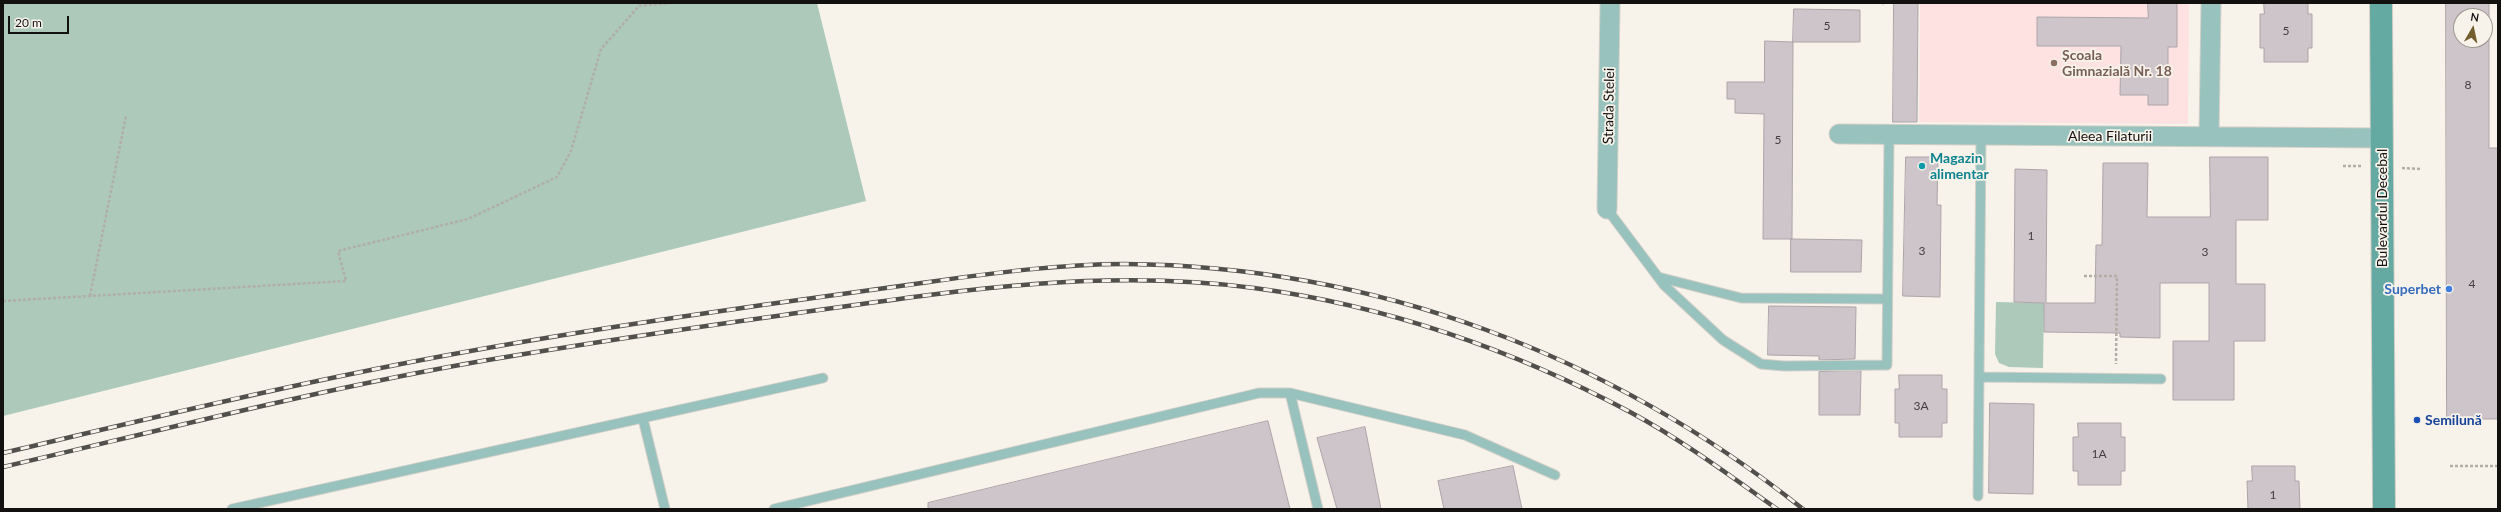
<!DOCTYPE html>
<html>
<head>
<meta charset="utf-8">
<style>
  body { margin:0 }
  #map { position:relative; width:2501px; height:512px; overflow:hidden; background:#f7f3eb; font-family:Lato,sans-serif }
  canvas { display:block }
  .frame { position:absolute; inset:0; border:4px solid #13110f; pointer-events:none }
  .north { position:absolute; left:2453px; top:8px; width:40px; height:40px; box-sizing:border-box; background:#f7f3eb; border:1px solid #9c9993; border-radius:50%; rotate:9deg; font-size:11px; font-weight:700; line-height:16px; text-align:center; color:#13110f }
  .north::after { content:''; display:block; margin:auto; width:14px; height:18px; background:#745e2e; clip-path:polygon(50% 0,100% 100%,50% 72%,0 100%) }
  .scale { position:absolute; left:8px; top:16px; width:61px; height:18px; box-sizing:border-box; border:2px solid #13110f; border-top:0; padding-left:5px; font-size:12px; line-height:14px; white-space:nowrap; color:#13110f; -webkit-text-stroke:3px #f7f3eb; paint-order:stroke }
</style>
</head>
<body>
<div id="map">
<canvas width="2501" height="512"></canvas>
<div class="frame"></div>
<div class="north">N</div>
<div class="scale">20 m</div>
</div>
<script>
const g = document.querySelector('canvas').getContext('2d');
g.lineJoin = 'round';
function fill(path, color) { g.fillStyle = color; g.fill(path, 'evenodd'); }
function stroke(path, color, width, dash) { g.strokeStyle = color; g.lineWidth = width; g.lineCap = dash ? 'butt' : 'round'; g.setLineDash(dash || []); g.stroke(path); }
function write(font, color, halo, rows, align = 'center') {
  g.font = font + ' Lato,sans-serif'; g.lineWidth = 3.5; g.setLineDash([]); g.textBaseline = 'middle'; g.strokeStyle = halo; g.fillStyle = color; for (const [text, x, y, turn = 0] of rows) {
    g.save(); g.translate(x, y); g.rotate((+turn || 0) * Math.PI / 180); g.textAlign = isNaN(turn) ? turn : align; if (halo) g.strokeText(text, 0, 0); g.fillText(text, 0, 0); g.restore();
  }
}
const education = new Path2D(`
  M1920,3H2189L2188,124L1919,122Z`);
const green = new Path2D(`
  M3,3H817L866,201L3,416Z
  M1996,302L2044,303L2043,368L2009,367L1999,363L1995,354Z`);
const building = new Path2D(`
  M1894,3H1918L1917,122H1893Z
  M2148,3H2177V47H2168V105H2148V95H2120L2121,46H2037V17L2148,18Z
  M2264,3H2308V14H2312V48H2308V62H2264V48H2260V14H2264Z
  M2446,3H2489V148H2498V419H2447ZM2461,16H2485V40H2461Z
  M1794,9L1860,10V42H1793Z
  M1765,41L1793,42L1792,239H1763L1764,114L1735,113V99H1727V82H1764Z
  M1906,157H1938L1937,205H1941L1940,297L1903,296Z
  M2210,157H2268V220H2236V284H2265V341H2234V400H2173V341H2209V283H2160V338L2120,337V333L2044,332V303L2014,302L2015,169L2047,170L2046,303H2095L2096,245H2102L2103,163H2148L2147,217H2210Z
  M1791,239L1862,240L1861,272H1791Z
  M1769,306L1856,307L1855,359L1819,360V356L1768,355Z
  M1861,371L1860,415H1819V372Z
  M1899,375H1942V389H1947V423H1942V437H1899V423H1895V389H1899Z
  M1990,403L2034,404L2033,494L1989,493Z
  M1268,421L1290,509H928V503Z
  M2078,423H2121V437H2125V471H2121V485H2078V471H2073V437H2078Z
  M1365,427L1381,509H1337L1317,438Z
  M1513,466L1522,509H1444L1438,481Z
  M2252,466H2295V481H2299L2300,509H2248L2247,481H2252Z`);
const path = new Path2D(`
  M1882,4L1883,3
  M2343,166H2361
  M2402,168L2420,169
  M2084,276H2117L2116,364
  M90,296L126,116
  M3,301L346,281L338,251L468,219L557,177L571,151L601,49L639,6L671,3
  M2450,466H2498`);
const service = new Path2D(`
  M1607,209L1664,285L1723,340L1761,364L1784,366L1887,365L1889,134
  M1658,277L1741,298L1887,299
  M1979,377L2161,379
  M1290,393L1465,435L1555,475
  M643,419L665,509
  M1978,496L1981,135
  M232,509L823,378
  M774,509L1259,393H1290L1318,509`);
const minor = new Path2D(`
  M1839,134L2382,138
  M2209,136L2211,3
  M1607,209L1610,3`);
const secondary = new Path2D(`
  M2381,3L2384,509`);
const rail = new Path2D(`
  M3,453C122,425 241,396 361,372C487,346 615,326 742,308C804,299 866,291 929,282C993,273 1060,264 1125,264C1375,266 1609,355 1803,509
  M3,467C162,430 321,389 482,361C583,344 683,329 784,315C941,293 1095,267 1254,288C1384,305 1514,350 1630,412C1682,440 1729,475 1777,509`);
const markers = [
  [2054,63,4,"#8d6e63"],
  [1922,166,4,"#0f9aa8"],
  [2449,289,4,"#3f7fe0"],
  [2417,420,4,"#1a4fb4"]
];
const numberNames = [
  ["5",1827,26],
  ["5",2286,31],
  ["8",2468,85],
  ["5",1778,140],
  ["1",2031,236],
  ["3",1922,251],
  ["3",2205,252],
  ["4",2472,284],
  ["3A",1921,406],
  ["1A",2099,454],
  ["1",2273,495]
];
const educationNames = [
  ["Școala",2062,55],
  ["Gimnazială Nr. 18",2062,71]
];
const streetNames = [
  ["Strada Stelei",1609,106,-89],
  ["Aleea Filaturii",2110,136],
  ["Bulevardul Decebal",2382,208,-90]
];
const cultureNames = [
  ["Magazin",1930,158],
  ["alimentar",1930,174]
];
const shopNames = [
  ["Superbet",2441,289]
];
const transitNames = [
  ["Semilună",2425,420]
];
fill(education, '#fde2e1');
fill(green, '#adc9ba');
fill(building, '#cec5cb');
stroke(building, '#aca4a9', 1);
stroke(service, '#d3cfc8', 11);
stroke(minor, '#d3cfc8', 21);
stroke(secondary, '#d3cfc8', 24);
stroke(path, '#b1aea8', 2.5, [3, 2]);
stroke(service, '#97c2bd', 9);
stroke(minor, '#97c2bd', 19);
stroke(secondary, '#65aaa2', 22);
stroke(rail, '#52504c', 4.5);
stroke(rail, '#f7f3eb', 3, [9]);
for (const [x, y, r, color] of markers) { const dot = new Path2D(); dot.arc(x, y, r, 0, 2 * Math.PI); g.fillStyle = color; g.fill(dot); stroke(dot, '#f7f3eb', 1.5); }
write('12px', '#423e3e', null, numberNames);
write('bold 14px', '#785e54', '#f7f3eb', educationNames, 'left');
write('14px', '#13110f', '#f7f3eb', streetNames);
write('bold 14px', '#0d838f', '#f7f3eb', cultureNames, 'left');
write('bold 14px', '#366cbe', '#f7f3eb', shopNames, 'right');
write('bold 14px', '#164399', '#f7f3eb', transitNames, 'left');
</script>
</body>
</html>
